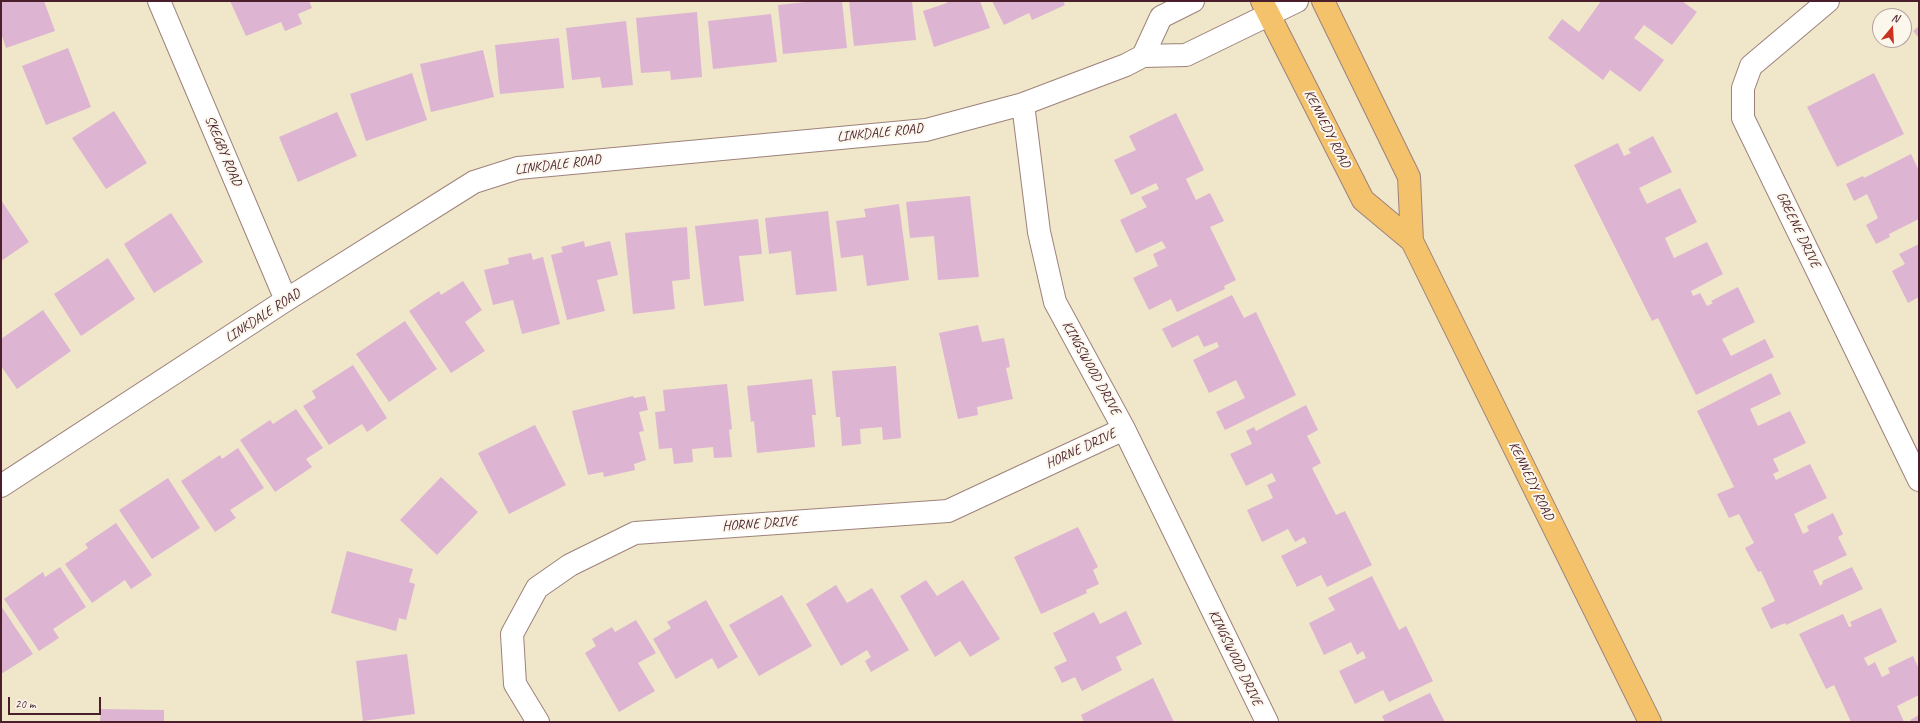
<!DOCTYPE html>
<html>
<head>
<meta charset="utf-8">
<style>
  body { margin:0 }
  #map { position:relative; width:1920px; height:723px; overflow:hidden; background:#f0e6ca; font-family:Caveat,sans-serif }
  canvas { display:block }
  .frame { position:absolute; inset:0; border:2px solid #4a1f2b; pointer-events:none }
  .north { position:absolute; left:1872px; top:8px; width:40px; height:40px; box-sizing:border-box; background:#fbf7ec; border:1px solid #b4a19f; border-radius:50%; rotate:18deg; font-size:11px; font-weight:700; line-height:16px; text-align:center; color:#4a1f2b }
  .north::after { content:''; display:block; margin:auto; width:14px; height:18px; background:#c8321e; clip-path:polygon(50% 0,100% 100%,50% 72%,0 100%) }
  .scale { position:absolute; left:8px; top:697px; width:93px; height:18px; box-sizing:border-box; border:2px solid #4a1f2b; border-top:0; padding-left:5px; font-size:12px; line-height:14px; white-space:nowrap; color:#4a1f2b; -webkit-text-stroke:3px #fbf7ec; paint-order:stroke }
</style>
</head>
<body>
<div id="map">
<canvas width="1920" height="723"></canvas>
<div class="frame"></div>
<div class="north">N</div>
<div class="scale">20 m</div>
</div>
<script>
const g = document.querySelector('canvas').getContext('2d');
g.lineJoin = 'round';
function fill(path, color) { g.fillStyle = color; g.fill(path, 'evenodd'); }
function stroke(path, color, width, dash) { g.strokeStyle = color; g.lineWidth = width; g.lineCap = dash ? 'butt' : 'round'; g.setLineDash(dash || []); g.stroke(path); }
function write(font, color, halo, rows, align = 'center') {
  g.font = font + ' Caveat,sans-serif'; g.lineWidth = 4; g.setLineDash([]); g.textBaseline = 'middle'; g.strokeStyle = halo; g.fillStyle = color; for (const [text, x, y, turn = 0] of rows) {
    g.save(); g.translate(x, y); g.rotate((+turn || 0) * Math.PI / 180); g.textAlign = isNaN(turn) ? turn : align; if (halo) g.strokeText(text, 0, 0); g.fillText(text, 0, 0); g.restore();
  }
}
const building = new Path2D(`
  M1,1H44L55,31L6,48L1,33Z
  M230,1H309L312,8L298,14L302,24L285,31L281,22L246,36Z
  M815,1H842L847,48L783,54L778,5Z
  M849,1H912L916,40L854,46Z
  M946,1H980L990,28L934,47L923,11L947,3Z
  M992,1H1063L1065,5L1032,20L1029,13L1004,25Z
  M1601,1H1682L1697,12L1672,45L1644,25L1634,38L1664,60L1640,92L1610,70L1603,80L1548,38L1562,19L1579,32Z
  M697,12L702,77L671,80L670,71L641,73L636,18Z
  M771,14L777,62L713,69L708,21Z
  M626,21L633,85L602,88L600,77L572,80L566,28Z
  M1919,26V38L1913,31Z
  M559,38L564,88L500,94L495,45Z
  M68,48L91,107L46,125L22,66Z
  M483,50L494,97L431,112L420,64Z
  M412,73L427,120L366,141L350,94Z
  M1874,73L1904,134L1837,167L1807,107Z
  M114,111L147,163L106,189L72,138Z
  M337,112L357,156L298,182L279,137Z
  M1176,113L1204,170L1186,179L1196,200L1210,193L1224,221L1210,227L1236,280L1224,286L1225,289L1177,312L1171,299L1149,310L1133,278L1158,266L1153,254L1166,248L1162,241L1136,253L1120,220L1147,207L1141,197L1159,189L1156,183L1131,195L1114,160L1136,150L1129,136Z
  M1653,136L1672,172L1639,188L1647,204L1680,188L1697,222L1665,238L1674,258L1707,242L1723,274L1691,291L1693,296L1700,293L1707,306L1713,303L1711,301L1738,287L1755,322L1722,339L1731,356L1765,339L1774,357L1696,395L1658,318L1652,321L1574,165L1618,143L1624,156L1631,153L1628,149Z
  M1911,154L1919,171V219L1889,234L1890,237L1876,244L1866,225L1878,218L1867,194L1854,201L1846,184L1863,176L1864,178Z
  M970,196L979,277L938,280L934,236L910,238L906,202Z
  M1,200L29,242L1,261Z
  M899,204L909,280L867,286L863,255L841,258L836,221L866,217L864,209Z
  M828,211L837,291L796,295L791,251L769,254L765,218Z
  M171,213L203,262L154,293L124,244Z
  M758,219L762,254L739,256L744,301L704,306L695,226Z
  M687,227L690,279L672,281L675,309L633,314L625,233Z
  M584,241L585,247L610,241L618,275L597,280L605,311L567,320L551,255L563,252L561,247Z
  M1919,244V297L1908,303L1892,271L1905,264L1899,254Z
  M531,253L533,260L543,257L560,324L522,334L513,300L493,305L484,270L509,264L508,258Z
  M108,258L135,299L81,336L54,294Z
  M463,281L482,310L465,322L485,351L451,373L409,311L439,291L441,295Z
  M1232,295L1244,318L1256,312L1296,395L1225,430L1216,412L1245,398L1236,380L1209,393L1193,360L1219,347L1217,342L1204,347L1198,335L1172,348L1162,329Z
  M43,310L71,351L17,389L1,366V339Z
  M405,321L437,369L389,402L356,354Z
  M978,325L982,342L1004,338L1010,367L1006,368L1013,399L977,407L978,415L958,419L939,333Z
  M353,365L387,418L367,432L362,424L329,445L303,406L316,398L312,391Z
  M896,366L901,438L883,440L882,427L860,429L861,444L842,446L840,417H836L832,371Z
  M1771,373L1781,394L1750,409L1758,426L1790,411L1806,443L1773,459L1779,471L1773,474L1776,480L1810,464L1827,498L1794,514L1803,534L1809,531L1807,526L1833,513L1843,534L1838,537L1847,555L1813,571L1820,586L1823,583L1822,581L1852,567L1863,589L1786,625L1785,623L1771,629L1761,608L1775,601L1761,571L1758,572L1745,548L1754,543L1739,514L1729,518L1717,494L1734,487L1697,411Z
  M812,379L816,415H812L815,447L757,453L754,421L751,422L747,386Z
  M727,384L732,429L729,430L732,457L714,458L713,447L692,449L693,462L674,464L672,448L659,449L655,412L665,411L663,390Z
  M633,396L634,398L645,396L648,410L639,412L644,431L639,432L646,460L634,464L635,470L604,477L603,472L588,475L572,411Z
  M1306,405L1318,430L1307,436L1321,463L1312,468L1336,515L1345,511L1372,565L1327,587L1321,575L1297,587L1281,556L1307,543L1304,537L1295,542L1288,529L1262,542L1247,510L1273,498L1267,485L1276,481L1272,473L1246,486L1230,454L1252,444L1246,431L1254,427L1256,431Z
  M296,409L323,448L306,459L312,467L275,492L240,440L270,420L273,424Z
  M535,425L566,485L509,514L478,453Z
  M238,448L264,488L230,510L236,518L215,532L181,481L220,455L222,459Z
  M441,477L478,512L437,555L400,520Z
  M168,478L200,528L152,559L119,510Z
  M116,523L152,575L131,589L125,580L92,603L65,564L88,548L85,544Z
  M1078,527L1098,567L1093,570L1099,584L1086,590L1087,593L1041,614L1014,557Z
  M347,551L413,569L409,582L415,584L406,620L399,618L396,631L331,613Z
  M60,567L86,607L53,629L59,638L39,651L4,599L43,572L45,577Z
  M1372,576L1399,630L1406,626L1433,681L1389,702L1383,690L1355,704L1339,671L1366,658L1363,651L1357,655L1351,642L1324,655L1309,623L1335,610L1328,598Z
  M926,580L937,596L963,580L1000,639L970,657L960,641L935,657L900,596Z
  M836,585L847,603L872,588L909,650L871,672L865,661L871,657L867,650L841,666L806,604Z
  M782,595L812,646L759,676L729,625Z
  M706,600L738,657L718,669L712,658L676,679L653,639L671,628L667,622Z
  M1,606L33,654L1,674Z
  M1881,608L1897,642L1864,658L1868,666L1875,662L1882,677L1890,673L1888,668L1913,656L1919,669V695L1897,706L1904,722H1851L1834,685L1826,689L1799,634L1843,614L1849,627L1852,626L1850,622Z
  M1126,611L1142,644L1116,657L1122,670L1082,691L1075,677L1062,683L1054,667L1067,661L1053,633L1094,612L1100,624Z
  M636,620L656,653L638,663L655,691L619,712L585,653L596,646L592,639L612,627L615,632Z
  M407,654L415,714L363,721L356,661Z
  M1153,678L1174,722H1084L1081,715Z
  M1430,693L1445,722H1385L1382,716Z
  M101,709L164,710V722H100Z
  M1919,715V722H1912L1910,720Z`);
const minor = new Path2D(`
  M159,1L286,300
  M1828,1L1751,66L1743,88V118L1919,480
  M1143,56L1161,17L1193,1
  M1023,104L1039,232L1055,302L1124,429L1267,722
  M1,486L286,300L474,182L518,168L926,130L1023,104L1126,65L1143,56L1186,55L1297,1
  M538,722L515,684L512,634L537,588L570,565L635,533L948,511L1124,429`);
const major = new Path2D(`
  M1262,1L1363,200L1412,241
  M1323,1L1409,177L1412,241L1650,722`);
const streetNames = [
  ["KENNEDY ROAD",1327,129,63],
  ["LINKDALE ROAD",880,133,-6],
  ["SKEGBY ROAD",223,151,67],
  ["LINKDALE ROAD",558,165,-7],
  ["GREENE DRIVE",1798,230,64],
  ["LINKDALE ROAD",263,316,-33],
  ["KINGSWOOD DRIVE",1091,368,61],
  ["HORNE DRIVE",1081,449,-25],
  ["KENNEDY ROAD",1531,481,64],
  ["HORNE DRIVE",760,524,-4],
  ["KINGSWOOD DRIVE",1235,658,64]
];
fill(building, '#ddb5d2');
stroke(minor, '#9d827a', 24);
stroke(major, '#9d827a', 24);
stroke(minor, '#fff', 22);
stroke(major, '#f3c26a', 22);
write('14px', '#4a1f2b', '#fbf7ec', streetNames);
</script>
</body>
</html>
